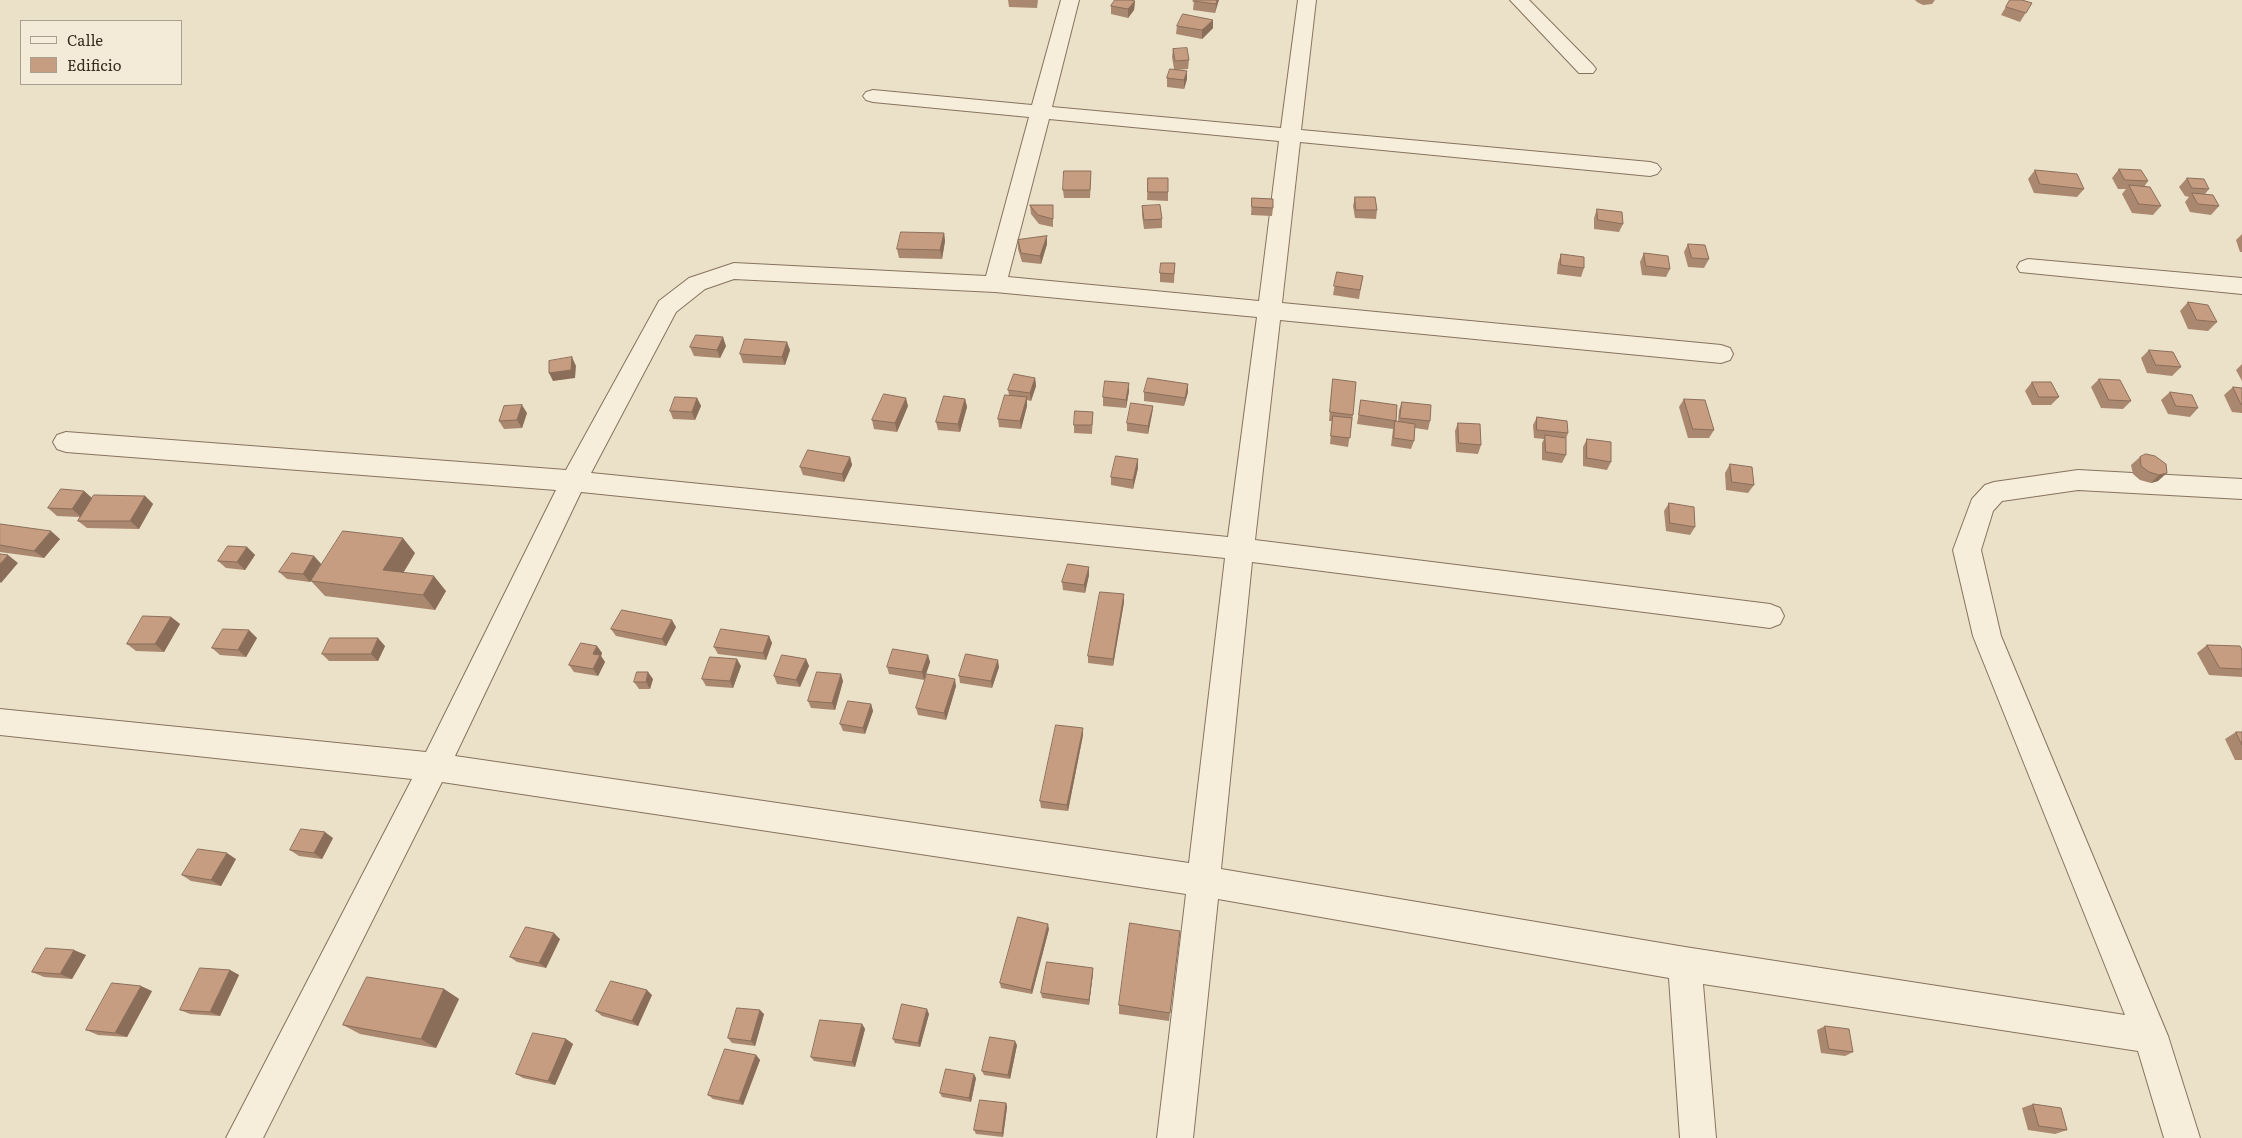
<!DOCTYPE html>
<html>
<head>
<meta charset="utf-8">
<style>
  body { margin:0 }
  #map { position:relative; width:2242px; height:1138px; overflow:hidden; background:#ebe0c8; font-family:Literata,serif }
  canvas { display:block }
  .legend { position:absolute; left:20px; top:20px; width:162px; height:65px; box-sizing:border-box; background:#f3ebd7; border:1px solid #a89f8e; margin:0; padding:6px 9px; list-style:none; font-size:15px; color:#382c21 }
  .legend li { display:flex; align-items:center; gap:10px; height:25px }
  .legend b { width:25px; border:1px solid #a89f8e }
</style>
</head>
<body>
<div id="map">
<canvas width="2242" height="1138"></canvas>
<ul class="legend">
<li><b style="height:6px;background:#f6eedb"></b>Calle</li>
<li><b style="height:14px;background:#c69d81"></b>Edificio</li>
</ul>
</div>
<script>
const g = document.querySelector('canvas').getContext('2d');
g.lineJoin = 'round';
function stroke(path, color, width, dash) { g.strokeStyle = color; g.lineWidth = width; g.lineCap = dash ? 'butt' : 'round'; g.setLineDash(dash || []); g.stroke(path); }
function fill(path, color) { g.fillStyle = color; g.fill(path, 'evenodd'); }
const minor = new Path2D(`
  M1061,0H1079L1052,107L1281,128L1298,0H1316L1301,130L1650,162L1657,164L1661,169L1657,174L1650,176L1300,142L1282,303L1721,345L1730,348L1733,354L1730,360L1721,363L1280,320L1255,540L1770,604L1780,608L1784,616L1780,624L1770,628L1252,562L1221,869L1685,947L2125,1015L1973,636L1953,550L1972,499L1985,485L1994,482L2078,470L2242,479V499L2078,490L2002,501L1993,511L1981,550L2001,636L2168,1036L2200,1138H2164L2138,1051L1703,984L1716,1138H1680L1669,978L1218,899L1193,1138H1157L1186,894L442,782L263,1138H226L412,779L0,735V709L426,752L556,490L66,452L57,449L53,442L57,435L66,432L566,470L659,301L689,278L734,263L986,276L1029,117L873,102L866,100L863,96L866,92L873,90L1032,105ZM1049,119L1279,141L1259,301L1008,277ZM734,279L995,292L1257,317L1228,537L591,473L676,312L705,289ZM581,492L1225,558L1189,863L455,756Z
  M1510,0H1529L1593,65L1596,69L1593,73H1579Z
  M2028,259L2242,278V294L2020,272L2017,267L2020,262Z`);
const wall = new Path2D(`
  M1008,0H1038L1037,8L1009,7Z
  M1194,0H1219L1215,13L1193,10Z
  M1915,0H1935L1932,4L1923,5L1917,2Z
  M2010,0L2032,3L2020,22L2001,15Z
  M1135,1L1134,10L1128,18L1111,14V6Z
  M1177,26L1213,28L1202,39L1176,34Z
  M1173,49L1189,60L1188,69L1176,70L1187,79L1184,89L1167,87V78L1174,69L1172,57Z
  M2119,169L2148,181L2144,187L2161,206L2153,215L2132,213L2122,194L2126,189H2118L2112,178Z
  M2035,170L2084,189L2077,197L2034,193L2028,179Z
  M1148,178L1168,192V201L1147,200Z
  M2187,178L2209,189L2205,194L2219,206L2211,215L2190,212L2185,202L2189,197L2185,196L2179,187Z
  M1091,180L1090,198H1064L1063,190Z
  M1355,197L1377,210L1376,219L1355,218L1353,206Z
  M1252,198L1273,208L1272,216L1251,215Z
  M1030,205H1053V227L1039,224L1031,214Z
  M1142,206L1162,219V228L1144,229L1142,215Z
  M1597,209L1623,224L1619,232L1594,229V218Z
  M944,233L945,241L942,259L899,258L897,249Z
  M2242,234V252H2240L2236,240Z
  M1047,236V244L1041,264L1022,262L1018,249V240Z
  M1688,244L1709,259L1704,268L1688,267L1684,252Z
  M1644,253L1670,269L1666,277L1642,275L1640,262Z
  M1561,254L1584,268L1581,277L1557,274L1558,263Z
  M1175,263L1174,283L1160,282V273Z
  M1337,272L1363,276L1359,299L1333,295Z
  M2188,302L2217,322L2208,331L2188,329L2180,311Z
  M726,346L720,358L694,356L690,347Z
  M790,350L785,365L743,363L740,354Z
  M2149,350L2181,367L2172,376L2147,373L2141,358Z
  M2242,364V381L2236,370Z
  M1035,378L1036,386L1031,401L1027,400V406L1021,429L999,427L998,419L1009,395L1008,390Z
  M1333,379L1353,415L1348,447L1330,444L1332,421H1329L1332,388Z
  M2099,379L2131,401L2123,409L2101,408L2091,387Z
  M2032,382L2059,397L2051,405H2032L2025,391Z
  M1188,384V392L1184,406L1144,401V392Z
  M2233,387L2242,388V413L2232,412L2224,395Z
  M1129,391L1126,408L1103,406V397Z
  M2170,392L2198,408L2190,417L2168,414L2161,400Z
  M697,398L701,406L695,420L673,419L670,411Z
  M965,399L967,407L960,432L938,430L936,422Z
  M1684,399L1714,430L1709,438H1688L1679,407Z
  M1361,400L1396,421L1398,422L1399,410L1402,402L1430,421L1428,430L1415,428L1414,441L1411,449L1391,446L1393,429L1357,424Z
  M908,406L897,432L874,429L872,420Z
  M1153,406L1152,414L1148,434L1127,431V423Z
  M1093,412L1092,434L1074,433V425Z
  M527,413L522,428L504,429L499,421Z
  M1537,417L1568,433L1566,439V455L1562,463L1542,460V443L1544,439L1534,438L1533,425Z
  M1458,423L1481,445L1478,454L1456,452L1455,431Z
  M1587,439L1611,462L1607,470L1583,466V447Z
  M850,457L852,465L844,482L803,475L800,467Z
  M2140,457L2166,464L2158,481L2151,483L2140,480L2133,474L2131,465Z
  M1138,459V468L1133,489L1111,485V477Z
  M1730,464L1754,485L1748,493L1726,490L1725,473Z
  M84,491L92,498L145,496L153,504L139,529L87,528L78,521L80,517L57,516L48,508Z
  M1669,503L1695,527L1690,535L1666,531L1664,511Z
  M0,524L60,539L44,558L0,552Z
  M247,547L255,555L245,570L226,568L218,561Z
  M415,553L403,573L446,591L435,610L325,596L311,581Z
  M314,556L321,564L310,582L287,579L279,572Z
  M1089,575L1085,593L1063,590L1062,582Z
  M1124,602L1113,666L1088,663V656Z
  M171,617L180,624L164,652L136,651L127,644Z
  M676,627L666,646L616,636L611,629Z
  M769,636L772,643L766,660L718,654L714,647Z
  M257,638L246,657L220,655L212,648Z
  M2207,645L2242,650V677L2209,675L2197,653Z
  M385,646L378,661H329L322,654Z
  M597,646L602,653L601,656L605,662L598,676L574,672L569,665Z
  M928,655L930,662L924,680L889,674L887,667Z
  M806,659L809,666L800,687L777,684L774,676Z
  M741,666L733,688L706,686L702,679Z
  M999,667L992,688L960,683L959,676Z
  M653,679L650,689H639L634,682Z
  M843,681L835,710L811,708L808,701Z
  M956,686L946,720L918,715L916,708Z
  M871,704L873,711L865,734L843,731L840,724Z
  M2236,732H2242V760H2235L2225,739Z
  M1083,735L1068,811L1041,808L1040,801Z
  M333,838L322,859L299,856L290,850Z
  M236,859L221,886L191,881L182,875Z
  M1049,929L1032,994L1001,988L1000,983Z
  M1180,931L1169,1021L1119,1014V1005Z
  M560,939L546,968L517,962L510,957Z
  M86,955L72,979L44,977L32,972Z
  M1093,968V973L1089,1005L1042,998L1041,993Z
  M230,970L239,975L220,1016L190,1014L180,1010Z
  M444,989L459,999L436,1048L360,1034L343,1025Z
  M152,991L127,1037L98,1035L86,1030Z
  M652,995L638,1026L602,1016L596,1011Z
  M764,1014L755,1046L732,1043L728,1038Z
  M929,1014L920,1047L895,1043L893,1039Z
  M862,1024L865,1029L855,1067L814,1061L811,1057Z
  M1825,1026L1853,1052L1845,1056L1821,1053L1817,1030Z
  M566,1039L573,1044L555,1085L523,1078L516,1074Z
  M1017,1045L1010,1079L984,1075L982,1071Z
  M756,1055L760,1060L743,1105L713,1099L708,1095Z
  M976,1078L971,1102L942,1097L940,1093Z
  M1006,1103L1007,1107L1003,1137L976,1134L974,1130Z
  M2033,1104L2067,1130L2055,1134L2028,1130L2022,1108Z`);
const shadedWall = new Path2D(`
  M1217,0H1219L1218,2L1215,13L1216,4Z
  M1135,1L1134,10L1128,18V9Z
  M1213,20V28L1202,39V30Z
  M1187,71V79L1184,89V80Z
  M944,233L945,241L942,259L940,250Z
  M1047,236V244L1041,264L1040,256Z
  M723,337L726,346L720,358L717,350Z
  M787,342L790,350L785,365L782,357Z
  M572,357L576,366L575,378L553,381L549,373Z
  M1035,378L1036,386L1031,401L1030,393Z
  M1129,383V391L1126,408V400Z
  M1188,384V392L1184,406L1185,398Z
  M1027,397V406L1021,429L1020,421Z
  M697,398L701,406L695,420L692,412Z
  M906,398L908,406L897,432L895,423Z
  M965,399L967,407L960,432L958,424Z
  M522,405L527,413L522,428L517,420Z
  M1153,406L1152,414L1148,434V426Z
  M850,457L852,465L844,482L842,474Z
  M1138,459V468L1133,489V480Z
  M2167,473L2158,481L2151,483L2159,475Z
  M84,491L93,499L81,517L72,509Z
  M145,496L153,504L139,529L130,521Z
  M51,531L60,539L44,558L34,551Z
  M403,538L415,553L396,585L383,570Z
  M247,547L255,555L245,570L237,562Z
  M8,555L18,563L1,583L0,582V564Z
  M314,556L321,564L310,582L303,574Z
  M1089,567V575L1085,593L1084,585Z
  M434,576L446,591L435,610L423,595Z
  M1124,594V602L1113,666V659Z
  M171,617L180,624L164,652L155,644Z
  M672,620L676,627L666,646L662,639Z
  M249,630L257,638L246,657L238,650Z
  M769,636L772,643L766,660L763,653Z
  M378,638L385,646L378,661L371,654Z
  M597,646L602,653L601,656L605,662L598,676L593,669V654Z
  M928,655L930,662L924,680L922,672Z
  M737,659L741,666L733,688L730,681Z
  M806,659L809,666L800,687L796,680Z
  M998,660L999,667L992,688L991,681Z
  M648,672L653,679L650,689L646,682Z
  M841,674L843,681L835,710L832,703Z
  M955,679L956,686L946,720L944,713Z
  M871,704L873,711L865,734L863,728Z
  M1083,728V735L1068,811L1067,805Z
  M325,832L333,838L322,859L314,853Z
  M227,853L236,859L221,886L211,880Z
  M1048,924L1049,929L1032,994L1031,990Z
  M554,933L560,939L546,968L539,963Z
  M74,950L86,955L72,979L60,974Z
  M1093,968V973L1089,1005V1000Z
  M230,970L239,975L220,1016L210,1012Z
  M141,986L152,991L127,1037L115,1033Z
  M444,989L459,999L436,1048L421,1039Z
  M647,990L652,995L638,1026L632,1021Z
  M927,1009L929,1014L920,1047L918,1043Z
  M760,1010L764,1014L755,1046L751,1041Z
  M862,1024L865,1029L855,1067L852,1062Z
  M566,1039L573,1044L555,1085L548,1081Z
  M1015,1041L1017,1045L1010,1079L1008,1075Z
  M756,1055L760,1060L743,1105L739,1101Z
  M974,1074L976,1078L971,1102L969,1098Z
  M1006,1103L1007,1107L1003,1137L1002,1133Z`);
const building = new Path2D(`
  M1115,0H1130L1135,1L1128,9L1111,6Z
  M1194,0H1217L1216,4L1193,1Z
  M2010,0H2022L2032,3L2026,13L2006,7Z
  M1183,14L1213,20L1202,30L1177,26Z
  M1187,48L1189,60L1175,61L1173,49Z
  M1170,69L1187,71L1184,80L1167,78Z
  M2119,169L2141,170L2148,181L2125,180Z
  M2035,170L2077,174L2084,189L2040,184Z
  M1064,171H1091L1090,190H1063Z
  M1148,178H1168V192H1148Z
  M2187,178L2204,179L2209,189L2192,188Z
  M2129,185L2150,187L2161,206L2139,204Z
  M2192,193L2213,195L2219,206L2198,204Z
  M1355,197H1375L1377,210H1356Z
  M1252,198L1273,199V208L1252,207Z
  M1030,205H1053V219L1038,215Z
  M1160,205L1162,219L1144,220L1142,206Z
  M1597,209L1622,212L1623,224L1598,220Z
  M901,232L944,233L940,250L897,249Z
  M1047,236L1040,256L1021,253L1018,240Z
  M1688,244L1705,245L1709,259L1692,258Z
  M1644,253L1668,256L1670,269L1646,266Z
  M1561,254L1584,257V268L1561,265Z
  M1161,263H1175L1174,274L1160,273Z
  M1337,272L1363,276L1360,290L1334,286Z
  M2188,302L2208,305L2217,322L2197,320Z
  M696,335L723,337L717,350L690,347Z
  M745,339L787,342L782,357L740,354Z
  M2149,350L2173,352L2181,367L2156,365Z
  M572,357L571,370L549,373V361Z
  M1014,374L1035,378L1030,393L1008,390Z
  M1148,378L1188,384L1185,398L1144,392Z
  M1333,379L1356,382L1353,415L1330,412Z
  M2099,379L2120,380L2131,401L2109,400Z
  M1105,381L1129,383L1126,400L1103,397Z
  M2032,382H2051L2059,397H2039Z
  M2233,387L2242,388V404H2241Z
  M2170,392L2192,395L2198,408L2176,406Z
  M884,394L906,398L895,423L872,420Z
  M1005,395L1027,397L1020,421L998,419Z
  M944,396L965,399L958,424L936,422Z
  M675,397L697,398L692,412L670,411Z
  M1684,399L1705,400L1714,430L1693,429Z
  M1361,400L1397,405L1396,421L1359,415Z
  M1402,402L1431,405L1430,421L1400,418Z
  M1131,403L1153,406L1148,426L1127,423Z
  M522,405L517,420L499,421L504,406Z
  M1075,411L1093,412L1092,425H1074Z
  M1333,416L1352,418L1350,438L1331,436Z
  M1537,417L1567,421L1568,433L1537,430Z
  M1395,421L1415,424L1414,441L1394,438Z
  M1458,423L1480,424L1481,445L1459,443Z
  M1545,435L1566,438V455L1546,452Z
  M1587,439L1611,442V462L1587,458Z
  M808,450L850,457L842,474L800,467Z
  M2146,454L2155,456L2166,464L2167,473L2159,475L2149,472L2141,466L2140,457Z
  M1116,456L1138,459L1133,480L1111,477Z
  M1730,464L1752,467L1754,485L1732,482Z
  M61,489L84,491L72,509L48,508Z
  M94,495L145,496L130,521H78Z
  M1669,503L1694,507L1695,527L1670,523Z
  M0,524L51,531L34,551L0,545Z
  M343,531L403,538L383,570L434,576L423,595L311,581Z
  M228,546L247,547L237,562L218,561Z
  M292,553L314,556L303,574L279,572Z
  M0,554L8,555L0,564Z
  M1068,564L1089,567L1084,585L1062,582Z
  M1100,592L1124,594L1113,659L1088,656Z
  M622,610L672,620L662,639L611,629Z
  M143,616L171,617L155,644H127Z
  M223,629L249,630L238,650L212,648Z
  M721,629L769,636L763,653L714,647Z
  M330,638H378L371,654H322Z
  M581,643L597,646L593,654L600,655L593,669L569,665Z
  M2207,645L2240,646L2242,650V669L2220,668Z
  M893,649L928,655L922,672L887,667Z
  M966,654L998,660L991,681L959,676Z
  M782,655L806,659L796,680L774,676Z
  M710,657L737,659L730,681L702,679Z
  M637,672H648L646,682H634Z
  M817,672L841,674L832,703L808,701Z
  M927,674L955,679L944,713L916,708Z
  M848,701L871,704L863,728L840,724Z
  M1056,725L1083,728L1067,805L1040,801Z
  M2236,732H2242V745Z
  M301,829L325,832L314,853L290,850Z
  M198,849L227,853L211,880L182,875Z
  M1018,917L1048,924L1031,990L1000,983Z
  M1130,923L1180,931L1170,1013L1119,1005Z
  M526,927L554,933L539,963L510,957Z
  M46,948L74,950L60,974L32,972Z
  M1047,962L1093,968L1089,1000L1041,993Z
  M200,968L230,970L210,1012L180,1010Z
  M367,977L444,989L421,1039L343,1025Z
  M611,981L647,990L632,1021L596,1011Z
  M112,983L141,986L115,1033L86,1030Z
  M902,1004L927,1009L918,1043L893,1039Z
  M737,1008L760,1010L751,1041L728,1038Z
  M820,1020L862,1024L852,1062L811,1057Z
  M1825,1026L1849,1029L1853,1052L1829,1049Z
  M533,1033L566,1039L548,1081L516,1074Z
  M990,1037L1015,1041L1008,1075L982,1071Z
  M725,1049L756,1055L739,1101L708,1095Z
  M946,1069L974,1074L969,1098L940,1093Z
  M980,1100L1006,1103L1002,1133L974,1130Z
  M2033,1104L2061,1108L2067,1130L2039,1126Z`);
stroke(minor, '#86735e', 2);
fill(minor, '#f6eedb');
fill(wall, '#aa876f');
fill(shadedWall, '#8b6e5a');
fill(building, '#c69d81');
stroke(building, '#8b6e5a', 1);
</script>
</body>
</html>
